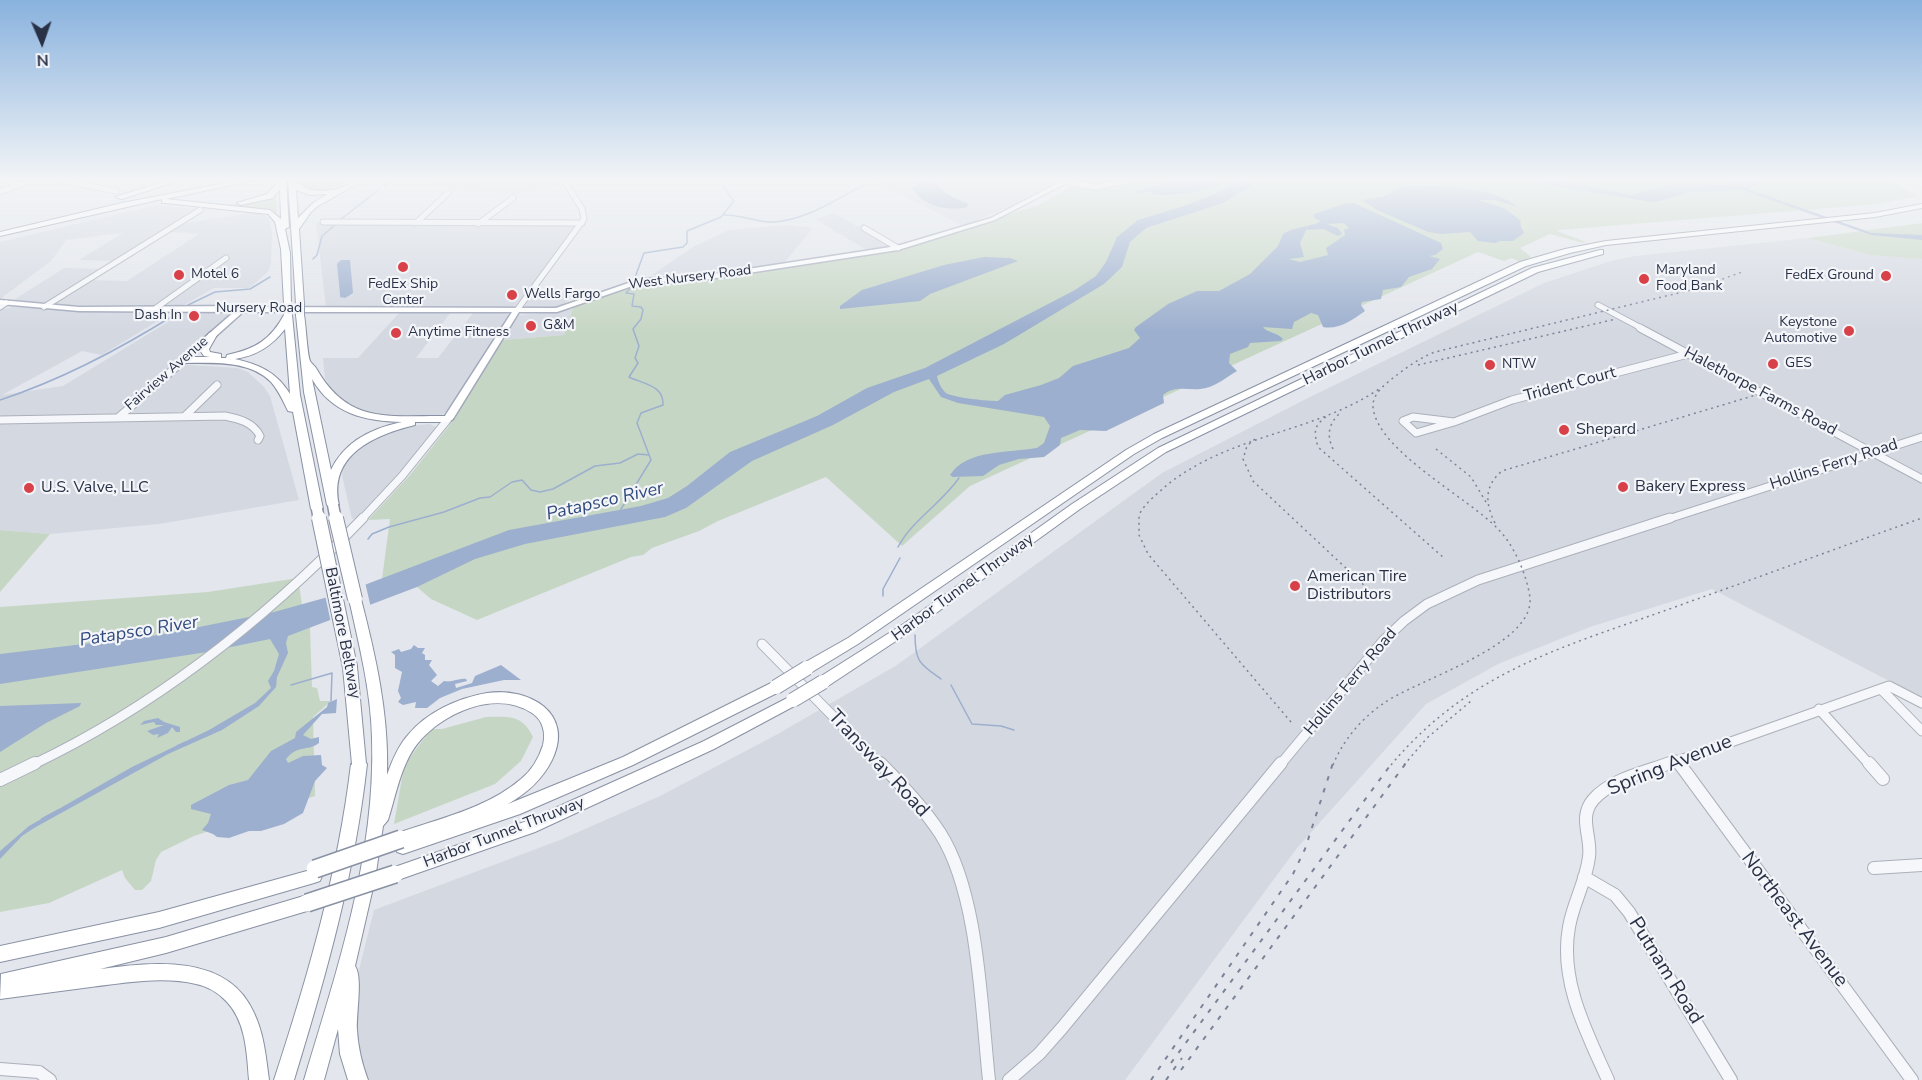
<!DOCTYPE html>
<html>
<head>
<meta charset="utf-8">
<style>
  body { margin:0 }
  #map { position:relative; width:1922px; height:1080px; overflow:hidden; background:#e3e6ec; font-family:"Nunito Sans",sans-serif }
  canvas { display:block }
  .north { position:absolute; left:12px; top:12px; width:60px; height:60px; -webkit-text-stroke:4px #f3f5f9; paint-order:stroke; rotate:178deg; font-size:16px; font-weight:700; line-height:24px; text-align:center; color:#293146 }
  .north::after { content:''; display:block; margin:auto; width:21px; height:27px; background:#293146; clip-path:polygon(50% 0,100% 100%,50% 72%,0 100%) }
</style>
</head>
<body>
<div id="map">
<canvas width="1922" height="1080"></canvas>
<div class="north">N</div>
</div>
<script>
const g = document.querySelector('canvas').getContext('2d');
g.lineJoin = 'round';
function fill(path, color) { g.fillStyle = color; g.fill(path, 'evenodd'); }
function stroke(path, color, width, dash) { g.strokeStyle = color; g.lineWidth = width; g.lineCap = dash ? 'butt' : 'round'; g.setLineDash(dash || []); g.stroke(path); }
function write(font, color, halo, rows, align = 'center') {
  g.font = font + ' "Nunito Sans",sans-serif'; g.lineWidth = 4.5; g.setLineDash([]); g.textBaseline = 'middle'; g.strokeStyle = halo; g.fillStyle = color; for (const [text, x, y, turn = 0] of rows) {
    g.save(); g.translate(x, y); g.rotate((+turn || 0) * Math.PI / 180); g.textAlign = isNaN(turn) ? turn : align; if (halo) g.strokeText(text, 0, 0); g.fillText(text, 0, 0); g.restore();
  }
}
const built = new Path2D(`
  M431,180H561L563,185L513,194L442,187L432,184Z
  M872,180H1058L1011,206L963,226Z
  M156,205L200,209L117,261L79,260L123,233L66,240L51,261L0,299V242Z
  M256,212L269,218L272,232L271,264L268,272L249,288H214L182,306L52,305L90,280L127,281L199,234L169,232L181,224Z
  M834,213L892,246L870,252L815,219Z
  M316,223H365L578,224L516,305L506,309L471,308L326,307Z
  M787,225L813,228L784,263L699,276L652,275L693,247L728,230Z
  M1808,238L1870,255L1922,259V698L1712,589L1590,627L1498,664L1426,704L1297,848L1125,1080H365L352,1010L358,974L374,910L560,840L660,796L776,735L897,665L1162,473L1304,400L1544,283L1614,260L1635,256Z
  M64,268L103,269L44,304L12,301Z
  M534,292L573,293L563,307L527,308L525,306Z
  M13,307L68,310L174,311L102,355L82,351L2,395L63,386L186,311L230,312L229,315L174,364L237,368L248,372L264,387L270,396L299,500L159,524L50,534L0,530V310Z
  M573,308L564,335L503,340L519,315L558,312Z
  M400,312H451L416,358H438L473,313H506L509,316L448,411L440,416L389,417L358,411L336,396L325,378L323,358H358Z
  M430,424L436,427L435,430L404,472L364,516L352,519L342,475L343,466L349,457L380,435L410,426Z`);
const green = new Path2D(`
  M300,180H346C331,191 318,193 301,189Z
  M1081,180H1890L1918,196L1879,204L1559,230L1557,231L1586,242L1583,243L1550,234L1520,248L1531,257L1521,262L1511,258L1504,261L1478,252L970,486L902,546L826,477L718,521L699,531L652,548L643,555L631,557L477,620L431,599L417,587L382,579L390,519L368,520L410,475L448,427L503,340L564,335L573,308L624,287L640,283L711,279L900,249L1041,204Z
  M276,195L277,215L267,211L222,205L253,203Z
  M1922,223V259L1870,255L1808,238Z
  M0,530L50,534L0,592Z
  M298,578L302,605L310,628L312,687L317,688L320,701H331L313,717L315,796L194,836L161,852L156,860L151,881L142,890H135L125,878L122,870L49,903L0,912V607L208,592Z
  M486,717C508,717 522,714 533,737L521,761L495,784L394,824L403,772L408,760L431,729H442Z`);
const water = new Path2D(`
  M924,180H934C939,192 957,199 968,204L967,207C949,212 922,206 912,188Z
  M1163,180H1229C1212,190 1172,198 1152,194L1153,192L1132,193L1161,184Z
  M1240,180H1260L1223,203L1146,228L1130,242L1122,267L1104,284L1004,344L937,376C938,381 941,389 946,393C954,398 988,401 998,401L1005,395L1041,385L1059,378L1073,366L1129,348L1140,338L1134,330L1136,327L1168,304L1197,291H1219L1250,274L1278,246L1283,234C1295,226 1309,228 1321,221L1314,218V214L1347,203H1354L1441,243L1443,249L1435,255L1429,256L1440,259L1432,269L1409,277L1401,287L1383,290L1381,299L1362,302L1361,305L1365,311C1352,320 1339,330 1323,327L1318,315L1311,313L1294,322L1292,329L1263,327C1267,333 1277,332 1283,339L1281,341L1250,343L1248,347L1230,354L1229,363L1237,371C1227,377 1217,385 1206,388C1191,392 1176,384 1163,395L1164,403L1106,431L1080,430L1061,438L1060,445L1044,457L1019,459L999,465L983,476L953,477L950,475C967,449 1009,453 1037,448L1044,443L1050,426L1044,417L958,403L941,397L929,379L894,392L833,425L752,461L686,508L665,517L525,544L475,559L417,587L288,636L286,643L288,653L277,677L276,687L259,706L222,730L168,754L34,828L22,836L0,859V851L29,826L132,767L209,730L255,703L271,688L268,681L274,671L279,654L270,639L207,652L0,684V654L159,635L274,612L346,592L509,530L641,506L668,498L687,486L730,452L817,416L867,388L925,368L1075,290L1096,276L1106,262L1117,237L1138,220L1187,205L1219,192ZM1344,223L1349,228L1344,230L1345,235L1326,248L1328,255L1300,262L1289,259L1304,257L1300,243L1306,230L1323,229L1338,236L1342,234L1338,228L1327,224Z
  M1521,180H1557L1631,195L1672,184H1725L1733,180H1766L1748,189L1872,233L1922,235V240L1871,235L1742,190L1690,192L1660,201L1651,202Z
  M1413,185C1447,187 1490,186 1518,207L1495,200H1478L1504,208L1520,220L1521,227L1524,233L1513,241H1500L1495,243L1478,241L1470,232L1442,234L1428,232L1377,210L1362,200L1383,197L1400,187Z
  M984,257L1010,258L1018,261L930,294L920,301L840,309V306L862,290L944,265Z
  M341,260H350L353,293L345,298L340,297V294L337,264Z
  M414,645L418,648H425L422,653L425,655V660H432L429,665L437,675L431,681L438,686L444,681C452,683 458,678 466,679L467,681L455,684L456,688L472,683L475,676L501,665L521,680H504L462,689L440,698L427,708H415L416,702L403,705L398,702L401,698L398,691L402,672L395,668V655L391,652L399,649L401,652L411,649Z
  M337,699L336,713L322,714L303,735L311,739L319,737V743C307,752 298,744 286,759L288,763L303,756L321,755L322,765L327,768L315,781L303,813L284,824L261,831H249L229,838L217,837L213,834L202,830L208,823L211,814L191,809V805L229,785L248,780L271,751L295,738L296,732L327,707L328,703Z
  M81,703L80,706L46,723L0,752V706Z
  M158,718L164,722L180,727V732H176L172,727L168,733L157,738L159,734L153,735L147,731L164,725H156L154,722L140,725L144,721Z`);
const pier = new Path2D(`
  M365,582L371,608L331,623L325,595Z`);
const streamFar1 = new Path2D(`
  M384,186L394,180
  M724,215C741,214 757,223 774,222C807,220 836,199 864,185
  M341,219L380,189
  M313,259L317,255L322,236L335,225
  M634,280L644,253L683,247L687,243V231L721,217L734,201C727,194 726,187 718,180
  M188,305L215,292L250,289L270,277
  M0,400C64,379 122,348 179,312
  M621,509L651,460L637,423L641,413L663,405C664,385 643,384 629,377L638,363L635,358L639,346L633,329L641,319L643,310L641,307L632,306L634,294L626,293L632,286
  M368,539L372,534L389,527L444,512L480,498L490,497L512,482L522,480L531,490L540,492L553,489L595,466L620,463L638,454L649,455
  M898,547C913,519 941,504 959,478
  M883,596V589L900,558
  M915,635C915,662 920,664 941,679
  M291,685L332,673L331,701
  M951,685L972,724L1001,726L1014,730
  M177,746L186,742`);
const stream = new Path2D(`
  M42,819L59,810`);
const minorFar3 = new Path2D(`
  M4,180L19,185
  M57,180L117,191
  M1067,182L1096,187L1128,180
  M0,192L32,180
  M323,222L582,223
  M416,223L448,193
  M478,224L513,198
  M864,228L898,248
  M1598,305L1643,329
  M0,307L6,303
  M44,307L200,210
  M156,308L226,258
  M517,310L584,219L582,209L564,180`);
const minorFar2 = new Path2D(`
  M1640,328L1922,479
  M185,416L217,385
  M119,417L184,360
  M1413,417L1454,422L1416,433L1403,421Z
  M0,420L225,416C239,419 253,422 260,436L258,440
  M1454,422L1512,400L1688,354
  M361,520L402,476L448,419
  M1665,520L1922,437`);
const minorFar1 = new Path2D(`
  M762,644L881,765
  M1881,689L1922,731
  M1819,709L1870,765
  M1676,760L1680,765
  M32,765C158,705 266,619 363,518
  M1280,765L1383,641L1404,621L1427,604L1478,580L1670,518
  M1666,765L1889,686L1922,703`);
const minor = new Path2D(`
  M880,763C902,785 923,807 940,833C979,894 981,1008 989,1080
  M1679,763L1912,1080
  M1869,763L1883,779
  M0,780L35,763
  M1874,868L1922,865
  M1584,877L1615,895L1629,912L1731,1080
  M0,1069L39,1072L50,1080
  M1009,1080L1039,1054L1062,1028L1281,763
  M1608,1080C1587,1033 1559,981 1569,927C1573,903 1586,882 1589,857C1592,837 1578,818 1593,800C1611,779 1645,772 1670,763`);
const major = new Path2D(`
  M1064,180H1072L995,220L898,250L709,279L641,283L557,312H519L453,419L448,422L443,419L512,312H243L187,362L184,363L180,360L181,358L234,312L79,311L0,304V300L79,307L243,306L246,307L556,308L640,279L709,275L897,246L991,218Z`);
const highway = new Path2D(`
  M169,180H181L122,199L115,197Z
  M240,180H256L166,199L270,210L281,219L280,189L273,198L241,205L237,203L267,194L280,180H286L289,227L285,229L290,253L291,306L284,304L281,249L275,222L268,214L165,203H162V199L0,236V232L122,203Z
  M288,180H296C306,193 322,192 336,189C347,187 351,180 364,180L318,206L311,212L299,229L304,304L300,307L296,304ZM296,190L310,195L327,194L313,203L298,218Z
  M1922,204V208L1875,217L1606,245L1570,253L1526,266L1162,438L1134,454L858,644L812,672H802L800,668L802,664L848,638L1126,450L1154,434L1520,262L1565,249L1606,241L1875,213Z
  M1600,250H1603V254L1538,272L1166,452L1080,509L914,629L828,686L823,687L818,686L816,682L818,678L905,623L1072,504L1158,448L1532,268Z
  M288,312L292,315L300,395L323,509L317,513L311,509L293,412L288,411C283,401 279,391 271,382C249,360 213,363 184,363L179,360L184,357H210L204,356L199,349L209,333L212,332L217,335L209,349L210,352L221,354V358H226L227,355C255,349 271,340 285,313ZM285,329L290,394C277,372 258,364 235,359C256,356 272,346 285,329Z
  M300,312L304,315C306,325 307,353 310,361C311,363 314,365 316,368C349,426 389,415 448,416L453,419L448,422H415V425C374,435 328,455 339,505L333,509L327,505L304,392L296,315ZM312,379C332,414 365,421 402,422C372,428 344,442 331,470Z
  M355,595L360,596L361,599C376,657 389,715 387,775C392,761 398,746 408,735C427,712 458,698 487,693C529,687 575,713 552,760C542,780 527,793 508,804L623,757L771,683L776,682L781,683L783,687L781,691L633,765L520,814L403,854L397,852L395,847L396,844L393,839L395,834C437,819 486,809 521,779C531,771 539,758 543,745C546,733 543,720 532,713C495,689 443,713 418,743C401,764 396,795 388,820L383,826L375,879L355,966C363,977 356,1014 357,1030C358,1047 362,1064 368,1080H348L340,1054L338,1029L324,1080H304C337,970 376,855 372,738C371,691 359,645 349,599L350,596Z
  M793,695L798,696L800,700L798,704L714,749L535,832L395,881L389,879L387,874L389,869L524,822L704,741Z
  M359,758L364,760L367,764C355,873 326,976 294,1080H274C308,976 338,873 351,764L354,760Z
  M314,869L320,871L322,876L320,881L314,883L159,928L0,962V946L159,912Z
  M307,895L313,898L315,903L313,908L307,911L166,953L100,969C153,962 228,953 254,1013C264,1034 266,1057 269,1080H249C247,1054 246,1022 227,1002C219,993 207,986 196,984C162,976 125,983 91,987C61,991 30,995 0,999L1,974L166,937Z`);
const railFar1 = new Path2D(`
  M1906,180L1922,189
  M1418,365L1616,319
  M1326,417C1313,426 1314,433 1318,447L1444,558
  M1255,439L1247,446L1243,459L1253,481L1381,601
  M1333,449C1326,434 1329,423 1341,412
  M1436,449L1471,477L1486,502
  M1495,523C1485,503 1484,486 1502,471L1756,395
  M1291,722L1148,554L1139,535V515C1145,503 1157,494 1167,485C1231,434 1314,433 1379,389
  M1333,765C1343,740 1362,718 1384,703C1416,680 1534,646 1530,598C1527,575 1514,545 1498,529C1469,498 1377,451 1373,407C1372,395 1384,385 1393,378C1406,368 1419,358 1435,352L1695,289L1742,272
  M1391,765C1473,667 1572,645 1686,603C1765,575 1843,546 1922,518
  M1404,765L1427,738L1471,701`);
const rail = new Path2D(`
  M1171,1063L1392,763
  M1181,1070L1406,763
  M1151,1080L1293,874L1305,849L1333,763
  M1166,1080L1182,1058`);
const highwayBridgeFar3 = new Path2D(`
  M288,304V315
  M300,304V315`);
const highwayBridgeFar2 = new Path2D(`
  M333,505L336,520
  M317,509L319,520`);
const highwayBridgeFar1 = new Path2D(`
  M319,518L350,667L359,764
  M336,518L355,599
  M776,687L807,668
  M793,700L823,682`);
const highwayBridge = new Path2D(`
  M315,869L401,839
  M307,903L395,874`);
const markers = [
  [403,267,6,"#d84148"],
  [179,275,6,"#d84148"],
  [1886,276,6,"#d84148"],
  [1644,279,6,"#d84148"],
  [512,295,6,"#d84148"],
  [194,316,6,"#d84148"],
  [531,326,6,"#d84148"],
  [1849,331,6,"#d84148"],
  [396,333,6,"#d84148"],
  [1773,364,6,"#d84148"],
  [1490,365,6,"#d84148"],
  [1564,430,6,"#d84148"],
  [1623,487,6,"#d84148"],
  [29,488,6,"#d84148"],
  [1295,586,6,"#d84148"]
];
const farPoinames = [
  ["Maryland",1656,271],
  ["Food Bank",1656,287],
  ["Motel 6",191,275],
  ["FedEx Ground",1874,276,"right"],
  ["FedEx Ship",403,285,"center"],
  ["Center",403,301,"center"],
  ["Wells Fargo",524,295],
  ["Dash In",182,316,"right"],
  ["Keystone",1837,323,"right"],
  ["Automotive",1837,339,"right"],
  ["G&M",543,326],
  ["Anytime Fitness",408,333],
  ["GES",1785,364],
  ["NTW",1502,365]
];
const farStreetnames = [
  ["West Nursery Road",690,278,-7],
  ["Nursery Road",259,309],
  ["Fairview Avenue",167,374,-41]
];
const streetNames = [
  ["Harbor Tunnel Thruway",1381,344,-26],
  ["Trident Court",1570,385,-15],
  ["Halethorpe Farms Road",1760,392,28],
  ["Hollins Ferry Road",1834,465,-18],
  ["Harbor Tunnel Thruway",963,588,-36],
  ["Baltimore Beltway",342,633,79],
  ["Hollins Ferry Road",1351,682,-50],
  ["Harbor Tunnel Thruway",504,833,-21]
];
const poiNames = [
  ["Shepard",1576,430],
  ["Bakery Express",1635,487],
  ["U.S. Valve, LLC",41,488],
  ["American Tire",1307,577],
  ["Distributors",1307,595]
];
const waterNames = [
  ["Patapsco River",605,502,-13],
  ["Patapsco River",139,632,-9]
];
const nearStreetnames = [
  ["Transway Road",878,764,47],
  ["Spring Avenue",1670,766,-22],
  ["Northeast Avenue",1794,920,53],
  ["Putnam Road",1665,971,58]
];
fill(built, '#d4d8e1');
fill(green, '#c6d6c4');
fill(water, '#9cafce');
fill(pier, '#e3e6ec');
stroke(streamFar1, '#9cafce', 1.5);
stroke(stream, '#9cafce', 2);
stroke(minorFar3, '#abb0ba', 7);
stroke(minorFar2, '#abb0ba', 9);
stroke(minorFar1, '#abb0ba', 11);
stroke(minor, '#abb0ba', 14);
stroke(major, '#a1a8b9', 3);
stroke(highway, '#8991a4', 2);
stroke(minorFar3, '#f6f7fa', 5);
stroke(minorFar2, '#f6f7fa', 7);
stroke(minorFar1, '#f6f7fa', 9);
stroke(minor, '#f6f7fa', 12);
fill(major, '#fff');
fill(highway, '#fff');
stroke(railFar1, '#7b8397', 1.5, [2, 4]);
stroke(rail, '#7b8397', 2, [4.5, 8]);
stroke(highwayBridgeFar3, '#8991a4', 10, []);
stroke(highwayBridgeFar2, '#8991a4', 13, []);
stroke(highwayBridgeFar1, '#8991a4', 16, []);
stroke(highwayBridge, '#8991a4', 20, []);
stroke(highwayBridgeFar3, '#fff', 8);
stroke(highwayBridgeFar2, '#fff', 10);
stroke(highwayBridgeFar1, '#fff', 14);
stroke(highwayBridge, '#fff', 17);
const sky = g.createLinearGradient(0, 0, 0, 332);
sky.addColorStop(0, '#89b2de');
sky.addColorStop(0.54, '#f2f4f6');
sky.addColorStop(1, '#f2f4f600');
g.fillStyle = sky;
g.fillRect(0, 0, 1922, 332);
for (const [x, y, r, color] of markers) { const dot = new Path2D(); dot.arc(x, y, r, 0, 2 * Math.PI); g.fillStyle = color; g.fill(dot); stroke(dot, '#f3f5f9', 2); }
write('14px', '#293146', '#f3f5f9', farPoinames, 'left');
write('14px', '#293146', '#f3f5f9', farStreetnames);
write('16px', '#293146', '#f3f5f9', streetNames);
write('16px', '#293146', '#f3f5f9', poiNames, 'left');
write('italic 18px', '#304a7d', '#f3f5f9', waterNames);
write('20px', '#293146', '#f3f5f9', nearStreetnames);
</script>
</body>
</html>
